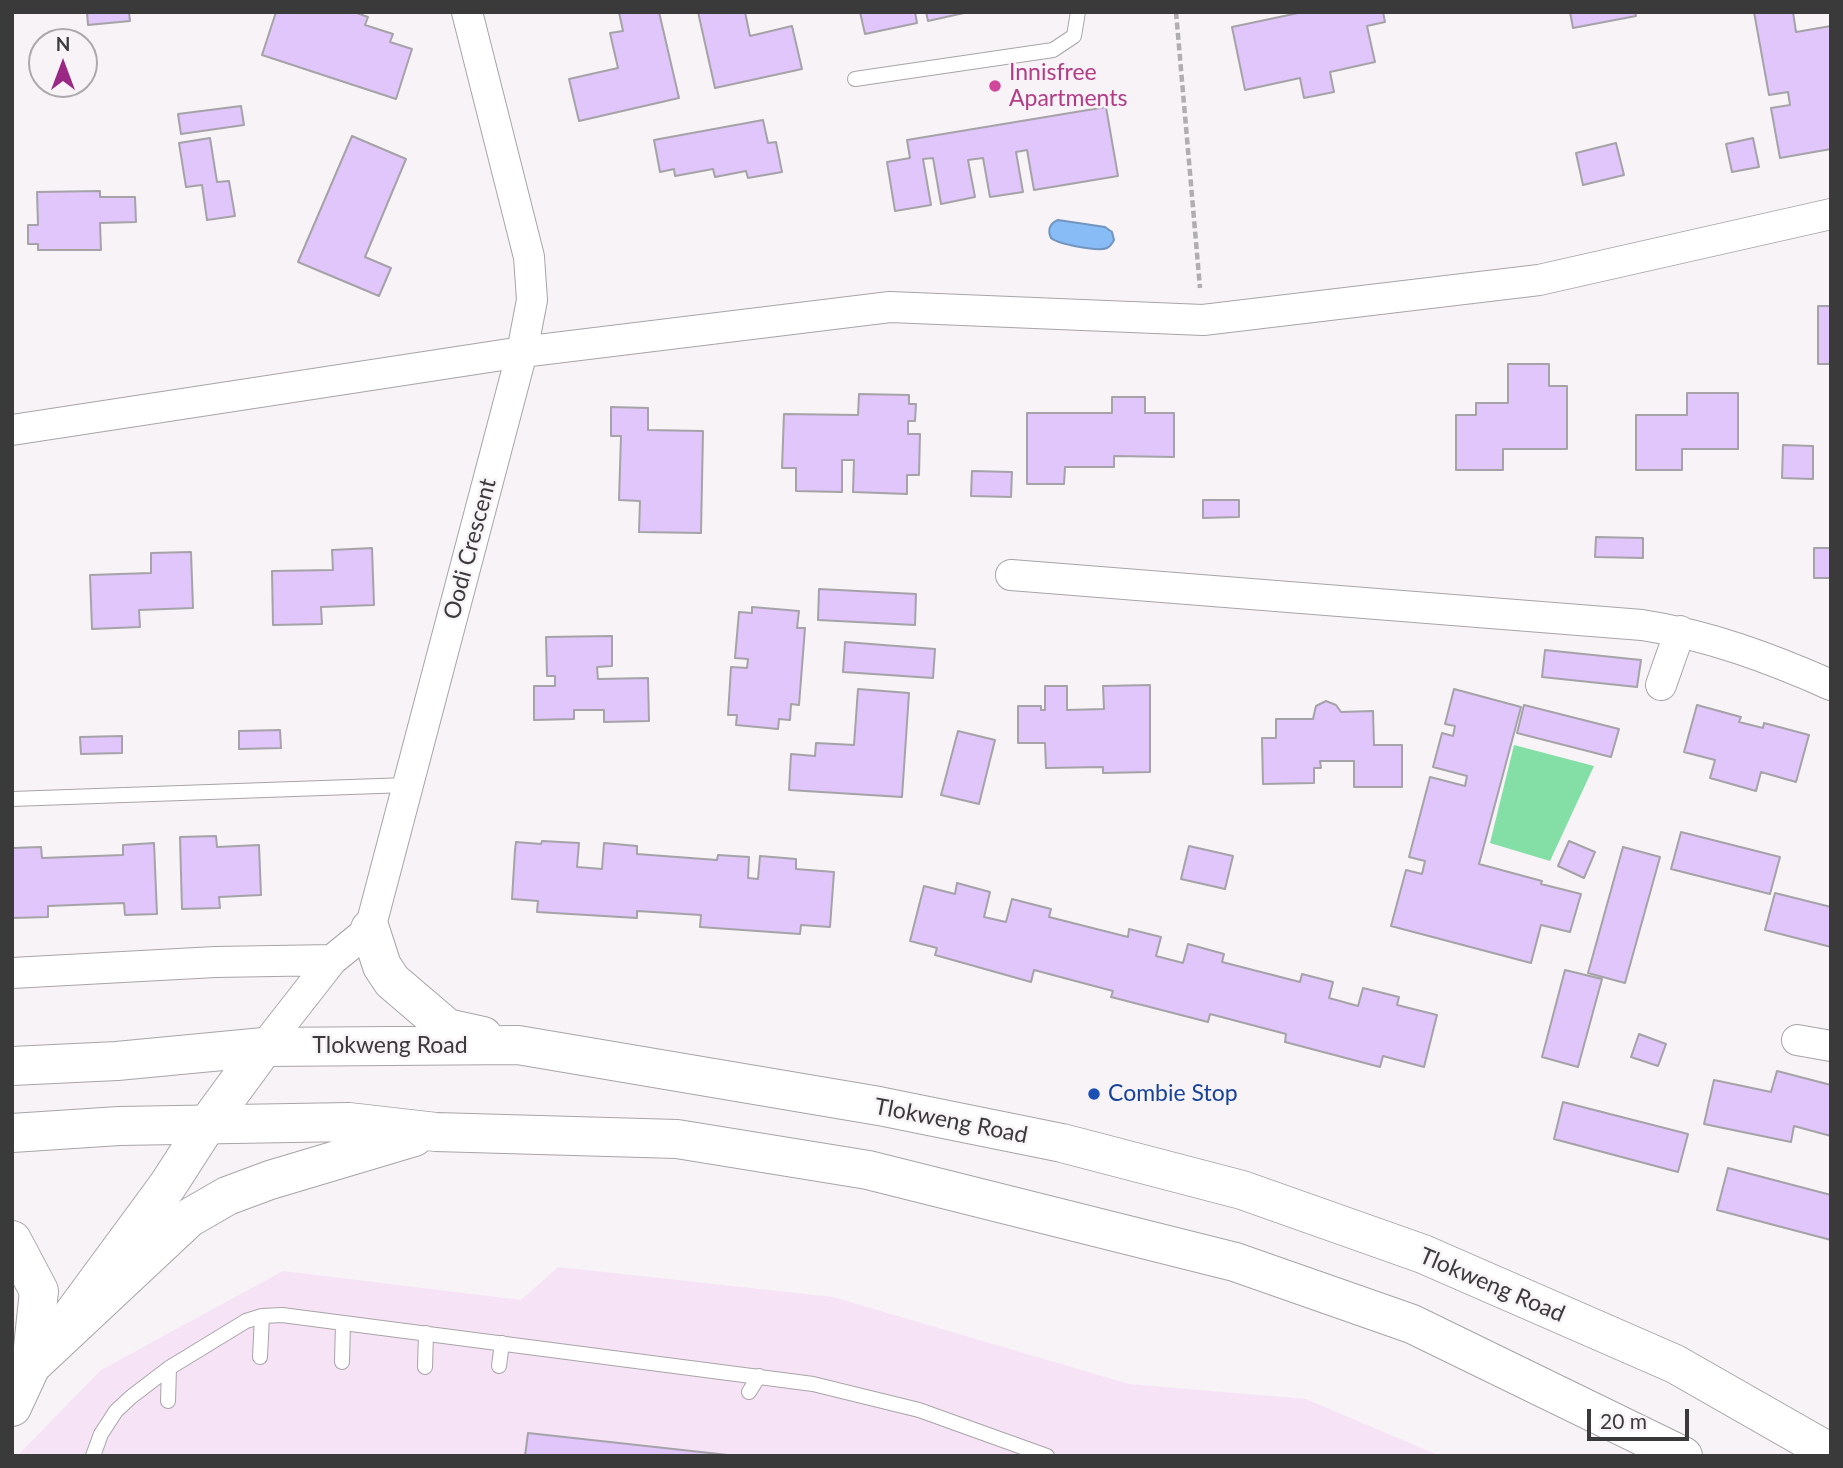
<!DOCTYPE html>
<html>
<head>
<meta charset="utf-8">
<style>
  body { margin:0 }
  #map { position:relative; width:1843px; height:1468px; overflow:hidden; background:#f7f3f7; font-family:Lato,sans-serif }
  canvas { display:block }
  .frame { position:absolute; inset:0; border:14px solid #3b3a3b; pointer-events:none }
  .north { position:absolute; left:28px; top:28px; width:70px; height:70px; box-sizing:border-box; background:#f7f3f7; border:2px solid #aca9ac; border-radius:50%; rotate:0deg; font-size:19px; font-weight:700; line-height:28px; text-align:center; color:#3b3a3b }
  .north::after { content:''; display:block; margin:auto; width:24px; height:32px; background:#9a2885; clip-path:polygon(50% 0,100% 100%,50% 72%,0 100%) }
  .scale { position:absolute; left:1587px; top:1409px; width:102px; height:32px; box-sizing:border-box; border:4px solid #3b3a3b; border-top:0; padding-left:9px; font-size:21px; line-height:24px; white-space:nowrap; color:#3b3a3b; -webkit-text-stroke:5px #f7f3f7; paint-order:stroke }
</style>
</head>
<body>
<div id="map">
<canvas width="1843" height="1468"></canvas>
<div class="frame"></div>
<div class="north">N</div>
<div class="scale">20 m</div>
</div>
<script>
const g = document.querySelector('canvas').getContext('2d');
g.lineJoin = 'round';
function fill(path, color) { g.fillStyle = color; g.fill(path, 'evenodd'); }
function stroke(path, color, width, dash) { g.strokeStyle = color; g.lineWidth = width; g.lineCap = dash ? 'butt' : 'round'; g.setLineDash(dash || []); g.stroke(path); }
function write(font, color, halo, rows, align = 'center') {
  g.font = font + ' Lato,sans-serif'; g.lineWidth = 5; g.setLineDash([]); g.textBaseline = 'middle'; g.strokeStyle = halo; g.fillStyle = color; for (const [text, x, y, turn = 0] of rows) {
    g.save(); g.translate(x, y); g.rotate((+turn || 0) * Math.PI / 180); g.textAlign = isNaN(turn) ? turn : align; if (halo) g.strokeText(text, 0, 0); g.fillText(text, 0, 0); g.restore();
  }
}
const commercial = new Path2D(`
  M558,1267L833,1297L1129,1384L1306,1399L1440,1456H17L101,1370L283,1271L521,1300Z`);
const green = new Path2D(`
  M1514,745L1594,766L1550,861L1490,843Z`);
const water = new Path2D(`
  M1058,220L1105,227L1112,232L1114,240C1112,244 1111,246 1107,248C1098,252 1058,244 1051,238C1047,230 1050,223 1058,220Z`);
const building = new Path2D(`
  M87,12H129L130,21L88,25Z
  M276,12H354L368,17L365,25L393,34L390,42L412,49L396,99L262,55Z
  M619,12H659L679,98L579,121L569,79L618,68L610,33L623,31Z
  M698,12H745L750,36L792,26L802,69L715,88Z
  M860,12H915L917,23L865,34Z
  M926,12H964V13L928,21Z
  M1303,12H1383L1385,22L1367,26L1375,62L1330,72L1334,92L1304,98L1300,78L1245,90L1232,27Z
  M1570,12H1635L1636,16L1573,28Z
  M1754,12H1793L1796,32L1831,26V149L1780,158L1771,108L1790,105L1788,92L1769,95Z
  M241,106L244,125L181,134L178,114Z
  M1106,107L1118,176L1034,190L1027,150L1016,152L1023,192L990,197L983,158L968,160L975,197L941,204L933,158L923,159L931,205L895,211L887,162L910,158L907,140Z
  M763,120L768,143L776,142L782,172L748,178L746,171L715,177L713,169L675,176L674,169L660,172L654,140Z
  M352,136L406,159L365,257L391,268L379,296L298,262Z
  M210,138L217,182L229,181L235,216L207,220L202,185L186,187L179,143Z
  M1753,138L1759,167L1732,172L1726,144Z
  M1616,143L1624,175L1583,185L1576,153Z
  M100,191V197H135L136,222L100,223L101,250H38V244H28V225H38L37,192Z
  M1818,306H1831V364H1818Z
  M1508,364H1549V386H1567V449H1503V470H1456V415H1476V403H1508Z
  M1687,393H1738V449H1682V470H1636V415H1687Z
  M859,394L909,395V404H916L915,421H908V434H920L919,475H907V494L853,492L854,460H842V492L796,491V468H782L784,414L858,415Z
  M1112,397H1145V413H1174V457L1114,456V467H1065L1064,484H1027V413H1112Z
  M611,407L648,408V430L703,431L701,533L639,532L640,501L619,500L621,436H611Z
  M1783,445L1813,446V479L1782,478Z
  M972,471L1012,472L1011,497L971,496Z
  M1203,500H1239V517L1203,518Z
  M1596,537L1643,538V558L1595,557Z
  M372,548L374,605L321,607L322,624L273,625L272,571L333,570L332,550Z
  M1814,548H1831V578H1814Z
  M191,552L193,608L139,610L140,627L92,629L90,575L151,573V553Z
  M819,589L916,594L915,625L818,620Z
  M752,607L799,611L797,628H805L799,705L791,704L790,720L779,719L778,729L736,725L737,715H728L731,667L747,668L748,659L735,658L739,612L752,613Z
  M612,636V666L597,667L598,679L648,678L649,721L604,722V710H574V719L534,720V686H555V676H547L546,637Z
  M845,642L935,649L933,678L843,672Z
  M1545,650L1641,660L1637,687L1542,677Z
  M1150,685V772L1103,773V767L1046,768L1045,743H1018V706H1041V710H1045V686H1067V710L1104,709L1103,686Z
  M858,689L909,693L902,797L789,790L791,754L815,756L816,743L854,745Z
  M1454,689L1521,707L1479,864L1542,881L1541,884L1581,894L1570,932L1541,925L1531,963L1391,926L1406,870L1422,874L1425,861L1409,857L1430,777L1465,786L1467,776L1433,767L1442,733L1453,736L1455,726L1445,724Z
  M1326,701L1336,705L1341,712L1373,711L1374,745H1402V787H1354V761H1320L1321,768H1314V783L1263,784L1262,738H1276V719H1313L1316,706Z
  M1524,705L1619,729L1611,757L1517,733Z
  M1697,705L1741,717L1739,722L1763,728L1764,723L1809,735L1796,782L1761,772L1756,791L1710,778L1715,760L1684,752Z
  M280,730L281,748L239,749V731Z
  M958,731L995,740L979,804L941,795Z
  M122,736V753L81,754L80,737Z
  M1681,832L1780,857L1770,894L1671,869Z
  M216,836L217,847L259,845L261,895L219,897L220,908L182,909L180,837Z
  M542,841L579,843L577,867L602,869L604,843L637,846V854L717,860L718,855L749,857L748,878L758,879L760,856L796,859V869L834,872L830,927L801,925L800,934L700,927L701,915L637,911V918L537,912L538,901L512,899L515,850L516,842L541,844Z
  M1569,841L1595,852L1584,878L1558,866Z
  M154,843L157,914L125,915L124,903L48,906V917L12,918V848L41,847L42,858L123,855V845Z
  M1189,846L1233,856L1225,889L1181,879Z
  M1623,847L1660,857L1625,983L1588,973Z
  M957,883L990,892L984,917L1006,922L1012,899L1051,909L1049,917L1128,937L1129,929L1161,937L1156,956L1183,963L1188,944L1224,954L1222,962L1300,982L1302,974L1333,982L1329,998L1358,1006L1363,988L1399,997L1397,1005L1437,1015L1424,1067L1383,1056L1380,1067L1285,1042L1286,1034L1210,1014L1208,1022L1111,997L1113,991L1034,970L1031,982L935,955L937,948L910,941L924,886L955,894Z
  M1775,893L1831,907V947L1765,930Z
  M1565,970L1602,979L1578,1067L1542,1057Z
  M1639,1034L1666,1044L1658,1066L1631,1057Z
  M1777,1071L1831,1085V1136L1794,1126L1791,1142L1704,1124L1714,1080L1771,1092Z
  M1563,1102L1688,1134L1678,1172L1554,1139Z
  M1728,1168L1831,1195V1240L1717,1210Z
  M528,1433L737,1456H525Z`);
const path = new Path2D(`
  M1176,12L1200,288`);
const lane = new Path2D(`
  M855,79L1053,50L1074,36L1078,12
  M12,799L407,785
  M260,1357L262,1316
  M342,1362L343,1323
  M499,1366L502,1343
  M425,1367L426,1333
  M749,1392L759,1376
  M168,1401L169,1368
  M93,1456L101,1434L116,1411L131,1397L169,1368L246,1321L262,1316L282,1315L813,1384L919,1410L1047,1456`);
const street = new Path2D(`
  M12,430L522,352L890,307L1203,320L1539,280L1831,214
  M1011,575L1642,625C1708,635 1770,658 1831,685
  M1661,685L1680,631
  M12,973L215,962L332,960
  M1797,1040L1831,1046
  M264,1047L332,960L370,929L522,352L532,300L529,257L467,12`);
const secondary = new Path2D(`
  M12,1407L31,1366L62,1329L168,1185L206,1126L264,1047`);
const primary = new Path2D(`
  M370,929L382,966L392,981L447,1028L483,1036
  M12,1066L117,1061L264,1047L518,1045L879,1106L1062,1143L1242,1190L1423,1254L1675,1364L1831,1453
  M12,1133L119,1126L349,1122L436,1132L677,1139L868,1170L1235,1262L1412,1324L1683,1456
  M12,1240L39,1291L31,1366
  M31,1366L189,1218L227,1196L270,1180L414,1137`);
const markers = [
  [995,86,7,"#d1479c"],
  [1094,1094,7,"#1a4fb4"]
];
const hotelNames = [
  ["Innisfree",1009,73],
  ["Apartments",1009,99]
];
const streetNames = [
  ["Oodi Crescent",470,549,-75],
  ["Tlokweng Road",390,1046],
  ["Tlokweng Road",951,1121,11],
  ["Tlokweng Road",1492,1285,23]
];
const transitNames = [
  ["Combie Stop",1108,1094]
];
fill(commercial, '#f6e4f6');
fill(green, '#84dfa6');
fill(water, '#88bcf7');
stroke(water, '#7195bf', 2);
fill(building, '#e0c6fa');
stroke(building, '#a5a3a8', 2);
stroke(lane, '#a8a4a8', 16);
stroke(street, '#a8a4a8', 32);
stroke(secondary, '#a8a4a8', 40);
stroke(primary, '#a8a4a8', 40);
stroke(path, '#b1aeb1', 4.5, [7, 3.5]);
stroke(lane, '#fff', 14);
stroke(street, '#fff', 30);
stroke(secondary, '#fff', 38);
stroke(primary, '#fff', 38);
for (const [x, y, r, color] of markers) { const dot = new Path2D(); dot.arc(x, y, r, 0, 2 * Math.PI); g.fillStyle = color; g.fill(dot); stroke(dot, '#f7f3f7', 2.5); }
write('23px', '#b23c85', '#f7f3f7', hotelNames, 'left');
write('23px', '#3b3a3b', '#f7f3f7', streetNames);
write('23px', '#164399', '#f7f3f7', transitNames, 'left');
</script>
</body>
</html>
